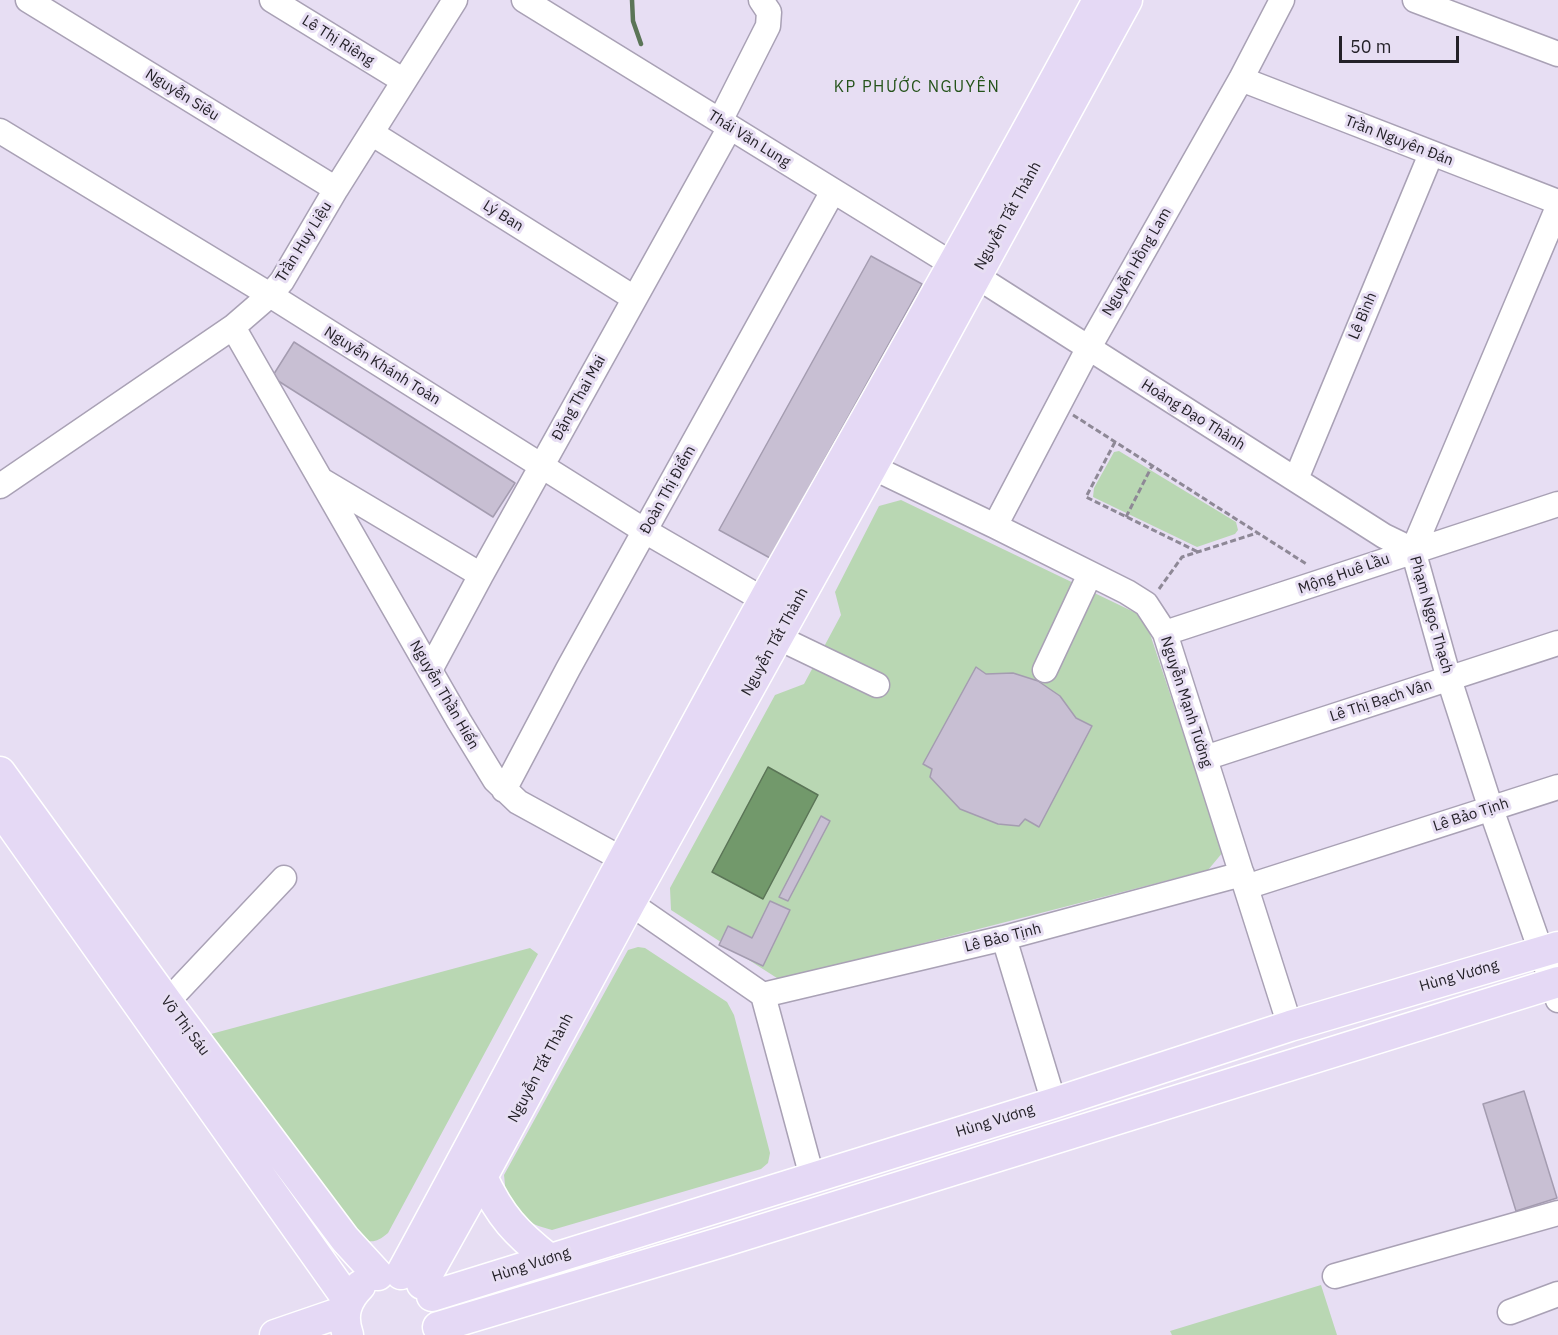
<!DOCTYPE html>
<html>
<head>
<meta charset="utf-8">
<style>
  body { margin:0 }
  #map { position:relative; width:1558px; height:1335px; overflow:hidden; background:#e7def3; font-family:"IBM Plex Sans",sans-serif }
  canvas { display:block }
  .scale { position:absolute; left:1339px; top:36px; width:120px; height:27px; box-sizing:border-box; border:3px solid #242128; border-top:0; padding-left:8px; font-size:18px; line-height:21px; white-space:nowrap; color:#242128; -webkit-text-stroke:4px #e7def3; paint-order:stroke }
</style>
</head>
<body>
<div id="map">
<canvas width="1558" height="1335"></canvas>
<div class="scale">50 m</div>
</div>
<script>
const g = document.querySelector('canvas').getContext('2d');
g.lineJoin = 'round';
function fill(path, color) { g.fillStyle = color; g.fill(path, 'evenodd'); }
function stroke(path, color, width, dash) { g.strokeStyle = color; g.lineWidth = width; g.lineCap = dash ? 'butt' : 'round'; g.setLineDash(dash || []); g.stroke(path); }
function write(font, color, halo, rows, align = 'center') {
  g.font = font + ' "IBM Plex Sans",sans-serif'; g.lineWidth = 6; g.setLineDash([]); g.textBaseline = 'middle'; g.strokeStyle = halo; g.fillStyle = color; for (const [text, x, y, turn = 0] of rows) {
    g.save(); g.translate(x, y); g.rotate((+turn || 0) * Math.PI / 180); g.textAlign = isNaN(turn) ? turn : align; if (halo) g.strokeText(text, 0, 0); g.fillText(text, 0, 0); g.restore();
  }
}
const green = new Path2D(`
  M1119,451L1236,522L1238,530L1235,534L1197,547L1093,497L1094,488L1114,452Z
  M901,500L1136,613L1149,631L1223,852L1208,870L780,980L671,910L670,888L775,695L804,684L841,615L835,592L879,506Z
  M638,947L645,948L727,1002L734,1015L770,1153L768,1163L761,1169L552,1230C534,1225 516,1219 508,1200C505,1193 505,1183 504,1175L628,950Z
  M530,948L538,954L388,1233C375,1244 370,1243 354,1236L211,1034Z
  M1321,1285L1337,1335H1172L1170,1331Z`);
const water = new Path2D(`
  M768,767L818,795L763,899L712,872Z`);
const stream = new Path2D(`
  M632,0L633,21L641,44`);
const building = new Path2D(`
  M871,256L922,284L770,558L719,530Z
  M294,342L515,483L493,517L272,377Z
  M976,667L986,674L1013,673L1038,681L1060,696L1076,718L1092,726L1039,827L1025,819L1019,826L998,824L960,809L930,777L932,769L923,764Z
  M821,816L830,821L788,901L779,897Z
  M770,901L790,910L763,966L719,945L728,926L752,938Z
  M1524,1091L1557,1198L1516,1211L1483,1104Z`);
const path = new Path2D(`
  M1073,415L1308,565
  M1115,442L1086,497L1198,552
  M1126,517L1152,466
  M1159,589L1182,557L1257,533`);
const minor = new Path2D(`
  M28,0L336,189
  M272,0L404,81
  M524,0L952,264L976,276L1384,536L1413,550
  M1415,0L1558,54
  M1241,79L1558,202
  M720,121L768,26L769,12L761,0
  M0,131L270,295L645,531L764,600
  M373,134L634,298
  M1558,207L1413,550L1449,679L1491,809L1558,1000
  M233,327L459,721L495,780L518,802L622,859
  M872,467L995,526L1127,592L1146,604L1165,633L1290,1026
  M1296,479L1431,154
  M323,481L481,575
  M0,486L233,327L270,295L282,281L336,189L455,0
  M995,526L1088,349L1241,79L1282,0
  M1165,633L1558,504
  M777,637L877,685
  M430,670L481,575L730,127
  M1045,670L1090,574
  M1205,758L1558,643
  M504,790L568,669L833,191
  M1246,887L1558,787
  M630,903L763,995L812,1177
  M1004,938L1054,1103
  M763,995L1004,938L1242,874
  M167,1002L284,878
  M1335,1276L1558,1213
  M1510,1312L1558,1294`);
const major = new Path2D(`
  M0,772L167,1002L345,1239L378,1275
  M0,809L348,1300
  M482,1177C500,1216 516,1233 549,1259
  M401,1274C523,1050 640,823 764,600C876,400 990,202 1098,0
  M422,1284L482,1177L630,903L872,467L1127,0
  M432,1296L1054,1103L1290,1026L1558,947
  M438,1327L722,1242L1558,982
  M275,1335L345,1311
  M348,1335C341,1315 346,1300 360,1286`);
const streetNames = [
  ["Lê Thị Riêng",338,41,32],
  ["Nguyễn Siêu",182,95,32],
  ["Thái Văn Lung",749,139,32],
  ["Trần Nguyên Đán",1399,141,21],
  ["Lý Ban",503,216,32],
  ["Nguyễn Tất Thành",1008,216,-61],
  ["Trần Huy Liệu",304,242,-58],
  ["Nguyễn Hồng Lam",1137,262,-60],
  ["Lê Bình",1363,316,-67],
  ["Nguyễn Khánh Toàn",382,366,32],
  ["Đặng Thai Mai",579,398,-61],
  ["Hoàng Đạo Thành",1193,415,32],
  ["Đoàn Thị Điểm",668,490,-61],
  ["Mộng Huê Lầu",1344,574,-19],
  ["Phạm Ngọc Thạch",1431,615,74],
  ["Nguyễn Tất Thành",775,642,-61],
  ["Nguyễn Thần Hiến",444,695,60],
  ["Lê Thị Bạch Vân",1381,701,-18],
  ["Nguyễn Mạnh Tường",1186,702,72],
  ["Lê Bảo Tịnh",1471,815,-18],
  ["Lê Bảo Tịnh",1003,938,-14],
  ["Hùng Vương",1459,976,-16],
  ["Võ Thị Sáu",185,1026,53],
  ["Nguyễn Tất Thành",541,1068,-62],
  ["Hùng Vương",995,1121,-17],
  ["Hùng Vương",531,1265,-18]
];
const neighbourhoodNames = [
  ["KP PHƯỚC NGUYÊN",917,87]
];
fill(green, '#b9d7b3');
fill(water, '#72996b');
stroke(water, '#5b7557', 1.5);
stroke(stream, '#5b7557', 4.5);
fill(building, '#c8bfd3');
stroke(building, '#a49cb0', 1.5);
stroke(minor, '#a9a1b5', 27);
stroke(major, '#fff', 33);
stroke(path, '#8e8896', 3, [6, 3]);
stroke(minor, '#fff', 24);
stroke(major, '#e5d9f5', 30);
write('15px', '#242128', '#e7def3', streetNames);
g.letterSpacing = '1.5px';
write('16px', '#25531b', '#e7def3', neighbourhoodNames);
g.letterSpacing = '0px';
</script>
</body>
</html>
